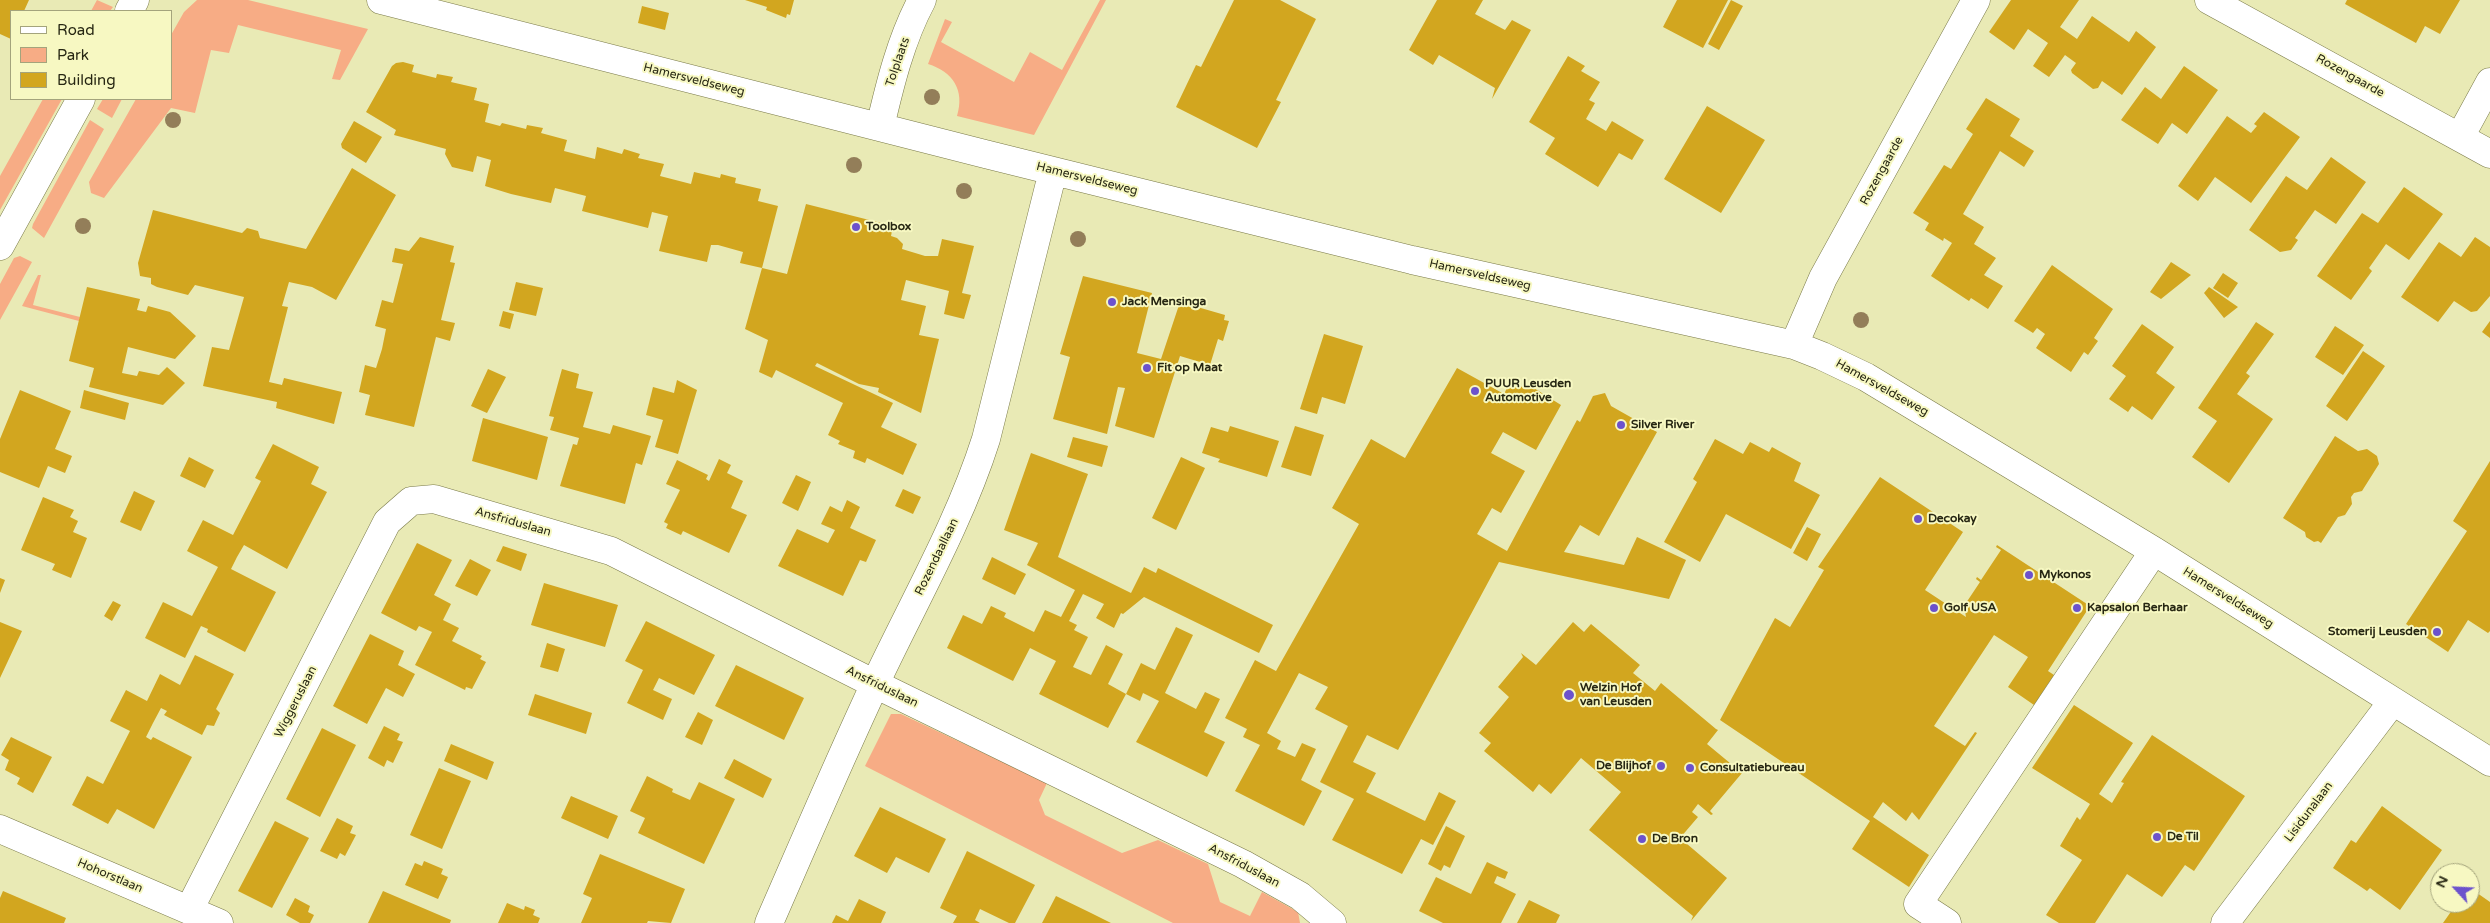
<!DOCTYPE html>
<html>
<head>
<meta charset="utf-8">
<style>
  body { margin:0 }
  #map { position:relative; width:2490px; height:923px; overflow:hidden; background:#e9eab5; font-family:"Varela Round",sans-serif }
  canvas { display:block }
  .legend { position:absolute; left:10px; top:10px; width:162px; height:90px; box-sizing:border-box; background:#f7f8c2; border:1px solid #a4a47c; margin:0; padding:6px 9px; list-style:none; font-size:15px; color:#272713 }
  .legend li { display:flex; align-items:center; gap:10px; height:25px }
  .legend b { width:25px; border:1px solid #a4a47c }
  .north { position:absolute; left:2430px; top:863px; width:50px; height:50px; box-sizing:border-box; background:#f7f8c2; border:1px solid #a4a47c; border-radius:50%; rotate:295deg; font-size:14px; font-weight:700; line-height:20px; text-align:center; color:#272713 }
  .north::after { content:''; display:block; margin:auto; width:18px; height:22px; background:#6c52cc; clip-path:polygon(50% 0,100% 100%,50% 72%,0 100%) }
</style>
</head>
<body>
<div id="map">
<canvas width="2490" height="923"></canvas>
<ul class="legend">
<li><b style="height:6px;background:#fff"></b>Road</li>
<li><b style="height:14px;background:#f7ac85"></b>Park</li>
<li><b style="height:14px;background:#d2a61f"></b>Building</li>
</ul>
<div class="north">N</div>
</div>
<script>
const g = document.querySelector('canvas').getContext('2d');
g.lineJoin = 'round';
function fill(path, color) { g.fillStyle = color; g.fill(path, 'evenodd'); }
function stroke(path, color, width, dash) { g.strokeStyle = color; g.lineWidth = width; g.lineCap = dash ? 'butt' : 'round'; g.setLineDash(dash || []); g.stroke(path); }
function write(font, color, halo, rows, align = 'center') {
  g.font = font + ' "Varela Round",sans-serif'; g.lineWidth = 4; g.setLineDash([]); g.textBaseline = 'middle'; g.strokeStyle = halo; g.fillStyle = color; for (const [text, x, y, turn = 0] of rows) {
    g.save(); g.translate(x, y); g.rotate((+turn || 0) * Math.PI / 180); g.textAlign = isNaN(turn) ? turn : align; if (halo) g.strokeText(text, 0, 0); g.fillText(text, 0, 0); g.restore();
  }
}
const green = new Path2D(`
  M97,0L113,7L110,11H91Z
  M248,0L368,29L340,80L332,79L341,50L238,25L229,53L211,50L195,113L171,108L104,198L91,193L89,182L136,99H171V35L184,12L197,0Z
  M1100,0H1106L1034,135L957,116C965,90 953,72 928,64L945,19L952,22L941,42L1014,82L1030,52L1062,70Z
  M43,99H62L0,210V176Z
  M103,99H122L112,118L97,109Z
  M90,120L104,129L44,238L32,228L33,224Z
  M20,256L32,262L0,320V284L14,258Z
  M38,275H41L33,305L80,317L79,321L22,306Z
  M891,714H901L1047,783L1039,800L1045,815L1122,853L1158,840L1208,864L1220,902L1250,916L1262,892L1298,912L1300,923H1173L865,766Z`);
const building = new Path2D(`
  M0,0H29L24,11H11V39L0,34Z
  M745,0H794L790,15L787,14L786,18L766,10L767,7Z
  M1234,0H1280L1316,19L1276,100L1281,102L1257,148L1176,107L1196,65L1201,67Z
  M1437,0H1483L1475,14L1505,30L1512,20L1531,30L1492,99L1495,88L1439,55L1433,65L1409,50Z
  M1677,0H1728L1703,48L1663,27Z
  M1731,0L1743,6L1719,50L1708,44Z
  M2011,0H2079L2060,27L2077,39L2092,16L2129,42L2136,31L2156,47L2122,95L2102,81L2098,88L2093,89L2072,73L2071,70L2076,63L2065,55L2049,77L2033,66L2048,43L2028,29L2014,50L1989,32Z
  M2347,0H2460L2440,34L2425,26L2416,43L2345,4Z
  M642,6L669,13L665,30L638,23Z
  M1568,56L1585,66L1581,71L1600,82L1589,100L1595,103L1586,119L1606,131L1612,121L1644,140L1632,160L1619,153L1598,187L1545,154L1555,138L1529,122Z
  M403,62L414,65L412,72L436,78L437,74L453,77L451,82L477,88L474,100L489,104L485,122L500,126L502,123L526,129L527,125L543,128L541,133L567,140L564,151L595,159L597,147L622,154L624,149L640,154L638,158L664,164L660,176L691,184L694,172L720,178L721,174L736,178L735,183L761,189L758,201L778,206L762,268L740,263L743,252L718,245H711L707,262L659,251L668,216L652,212L648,228L582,211L586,196L555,188L551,203L511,194L485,186L491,160L477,156L473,172L452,167L445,154L446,149L394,135L396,130L366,112L392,66L396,63Z
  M2184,66L2218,90L2187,134L2172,123L2158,144L2121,120L2145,87L2161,99Z
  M1986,98L2020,119L2010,136L2034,151L2024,167L2000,151L1963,214L1984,227L1974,244L1996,258L1984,275L2003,286L1988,309L1971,298L1969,301L1931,276L1952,243L1944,238L1943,241L1925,230L1929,223L1913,213L1944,165L1951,169L1973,134L1966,129Z
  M1707,106L1765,140L1721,213L1664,179Z
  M2264,112L2300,137L2251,203L2215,177L2198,201L2178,186L2227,116L2251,133L2257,126L2254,124Z
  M354,121L382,137L366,163L342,148L341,144Z
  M2331,157L2366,182L2336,224L2315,210L2295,238L2298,240L2291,250L2280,252L2249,230L2286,176L2307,190Z
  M352,168L396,195L336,300L312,287L289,282L282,306L288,307L269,382L282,385L284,378L342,392L334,424L276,408L277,402L203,386L212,347L229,350L244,297L195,285L188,295L157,287L151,284V278L140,276L138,263L153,210L242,233L247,228L258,231L260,238L306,249Z
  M2404,187L2443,214L2409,260L2386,244L2369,268L2372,271L2351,300L2317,276L2362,213L2378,223Z
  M806,204L893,226L891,236L897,238L903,244L902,249L925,256H938L942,239L974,246L962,293L971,295L964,319L944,314L949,291L906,280L901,300L926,306L919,335L939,339L921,413L878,392L879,388L859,384L817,363L815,366L893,403L881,427L917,444L903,475L867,458L865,463L853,458L855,451L838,444L840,441L828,435L843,403L776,370L772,378L759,372L768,340L745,329L762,268L787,274Z
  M420,237L454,246L450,262L455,263L441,320L455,323L450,341L436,337L414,427L365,415L370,395L359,392L365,365L376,368L382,349L386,329L375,326L382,300L393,303L403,264L392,262L395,248L409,251Z
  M2475,237L2490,247V296L2477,311L2471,312L2454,301L2438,322L2401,297L2439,242L2461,257Z
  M2171,262L2191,275L2161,299L2150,292Z
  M2052,265L2113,309L2094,338L2098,341L2088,355L2084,352L2071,372L2036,348L2045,334L2037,328L2033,333L2014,321Z
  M2223,273L2238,283L2228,298L2213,288Z
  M1083,276L1152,293L1137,353L1161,359L1180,302L1225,315L1224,320L1229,321L1223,341L1218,339L1210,365L1180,356L1154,438L1115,426L1125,388L1118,387L1107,434L1053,419L1070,357L1060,354Z
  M516,282L543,288L536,316L509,310Z
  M87,287L140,299L137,310L146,312L148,306L170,312L196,336L175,359L128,347L122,373L137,376L139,371L159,375L167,367L185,383L163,405L89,387L94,368L69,361Z
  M2209,287L2238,307L2224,318L2204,293Z
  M503,311L514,314L510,329L499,326Z
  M2490,321V338L2482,332Z
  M2256,322L2274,334L2246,373L2250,376L2237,394L2273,419L2229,483L2192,457L2217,421L2198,408Z
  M2142,324L2174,347L2156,373L2175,387L2152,420L2132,406L2128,412L2109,399L2126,376L2112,366Z
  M2335,326L2364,345L2343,375L2315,357Z
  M1324,334L1363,346L1345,404L1322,397L1317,414L1300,409Z
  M2363,351L2385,366L2347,421L2326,406Z
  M1457,368L1504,394L1508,386L1527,387L1529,385L1561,405L1536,450L1503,432L1491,453L1525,471L1501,513L1492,508L1477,534L1507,551L1577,420L1580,422L1593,396L1605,393L1611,406L1657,432L1599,536L1580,525L1564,552L1624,565L1637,537L1686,560L1669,599L1499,562L1398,750L1367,735L1353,762L1376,773L1366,792L1425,821L1439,792L1456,801L1433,845L1421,839L1402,874L1332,840L1354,799L1320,782L1348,726L1315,709L1328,687L1299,673L1267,733L1281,741L1277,749L1295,757L1302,743L1316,749L1301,780L1322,791L1304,826L1235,791L1260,745L1243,737L1247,729L1225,718L1255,660L1276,671L1359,524L1332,508L1371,439L1405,458Z
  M488,369L506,377L487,413L471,406Z
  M562,369L579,374L576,388L593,392L583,427L610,434L613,425L651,436L642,465L636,463L625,504L560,486L573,444L577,445L579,438L550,430L554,417L549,416Z
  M677,380L697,390L678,454L655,447L663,420L646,415L653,387L674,393Z
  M20,390L71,411L55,449L72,456L65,473L48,466L39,488L0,472V439Z
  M84,390L129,403L125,420L80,408Z
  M483,418L548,437L537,480L472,461Z
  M1230,426L1279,441L1267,477L1218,462L1220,459L1202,453L1211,427L1228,432Z
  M1295,426L1324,435L1311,476L1281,467Z
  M2335,436L2358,451L2367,449L2377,456L2379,464L2362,491L2354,493L2351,497L2352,504L2345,515L2338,517L2321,543L2318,541L2314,542L2306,537L2305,532L2283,518Z
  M1073,437L1108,446L1102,467L1067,457Z
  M1715,439L1743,454L1750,442L1769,452L1772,447L1801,463L1794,481L1820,495L1791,549L1726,514L1700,562L1664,542L1697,482L1693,479Z
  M273,444L319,467L311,484L327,492L287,569L244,545L237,557L231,569L276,592L245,652L207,632L208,629L201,626L185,658L145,638L163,602L192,616L218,567L187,551L203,520L233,535L261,481L255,478Z
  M1031,453L1088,474L1058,557L1131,593L1144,567L1156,573L1158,568L1273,625L1259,653L1144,597L1123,614L1121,613L1114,628L1096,618L1104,604L1083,594L1069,621L1077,625L1074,630L1088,637L1073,667L1091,675L1106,645L1123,654L1108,684L1126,694L1108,728L1039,694L1056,661L1030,648L1013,681L947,648L963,615L982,624L991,606L1006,613L1004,617L1034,632L1045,610L1061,617L1075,590L1027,565L1038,543L1004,530Z
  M189,457L214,470L205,488L180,476Z
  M1181,457L1205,468L1176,530L1152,518Z
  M719,459L731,465L727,473L743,481L731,508L747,515L729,553L683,531L681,535L666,528L668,524L664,522L680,490L666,484L677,460L708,475L706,479L709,481Z
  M2490,461V631L2488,633L2468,620L2448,652L2406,624L2467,531L2453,521Z
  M796,475L811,482L798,511L782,503Z
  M1880,477L1963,532L1925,590L1966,617L1964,606L1980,582L1976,579L1977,577L1981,580L2001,550L1996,547L1997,545L2090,606L2048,671L2054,675L2034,705L2008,687L2028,657L1994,635L1934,726L1965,746L1975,732L1977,733L1919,820L1912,812L1906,821L1883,802L1873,817L1929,855L1909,887L1852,849L1870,821L1720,720L1775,618L1790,627L1824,570L1818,567Z
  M903,489L921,497L913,514L895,506Z
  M134,491L155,501L141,531L120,522Z
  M43,497L74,510L70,517L78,521L73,532L87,538L71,578L52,570L55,564L21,550Z
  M847,500L860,507L850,528L876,540L866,562L860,560L843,596L778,566L797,529L828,543L835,530L821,524L830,506L842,512Z
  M1807,527L1821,534L1807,561L1793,553Z
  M417,543L452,560L434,595L451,604L443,620L459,628L452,641L482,656L480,659L486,662L472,689L466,687L465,690L415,665L432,632L419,626L416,631L381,613Z
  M503,546L527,554L521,571L496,561Z
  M992,557L1026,574L1015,595L982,579Z
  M470,559L491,570L477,596L455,586Z
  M0,578L5,580L0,593Z
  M544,583L618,605L605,647L531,625Z
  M113,601L121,605L112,621L104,616Z
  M646,621L715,655L694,695L659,678L653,690L672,699L663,720L627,703L643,670L625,661Z
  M0,622L22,631L0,678Z
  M1573,622L1584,632L1591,624L1640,665L1633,673L1655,691L1661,683L1716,729L1718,730L1707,744L1742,773L1710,811L1713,814L1711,815L1698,804L1692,812L1698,817L1680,838L1727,878L1691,921L1693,916L1589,830L1621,792L1581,758L1551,794L1539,784L1533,792L1484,751L1491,743L1479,733L1509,697L1498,687L1523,657L1521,653L1536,665Z
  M1176,627L1193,635L1165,693L1196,709L1205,692L1220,699L1204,732L1225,742L1207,777L1136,742L1159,701L1143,693L1140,701L1126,694L1141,663L1155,670Z
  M370,634L404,651L398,665L415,674L403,697L386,688L367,724L333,706Z
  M547,643L565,649L558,672L540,667Z
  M195,655L234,674L216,709L220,713L214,726L207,725L202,735L164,715L167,711L161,708L153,723L146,737L151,740L153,737L192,757L154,829L117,809L108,824L72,805L87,776L103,784L130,731L110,721L126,690L147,701L160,674L180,685Z
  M736,665L804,698L784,740L715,706Z
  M535,694L592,713L586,734L528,715Z
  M2074,705L2133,743L2099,794L2112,803L2124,783L2121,782L2152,735L2245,796L2194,871L2185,865L2162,897L2127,874L2095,923H2059L2046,915L2082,860L2060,846L2077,817L2080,820L2090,804L2032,768Z
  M698,712L713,720L702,745L685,737Z
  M384,726L400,734L397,740L403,742L393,763L387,760L384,767L368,758Z
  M322,728L356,745L320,817L286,799Z
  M11,737L52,757L33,793L17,784L20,778L5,770L9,760L1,755Z
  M451,744L494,762L487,780L444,761Z
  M734,759L772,779L763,798L724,778Z
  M439,768L471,781L442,849L410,835Z
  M647,776L673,789L672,792L690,800L699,782L735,799L704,864L638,833L645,818L630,811Z
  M571,796L618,816L608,839L561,818Z
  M2382,806L2442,850L2400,910L2370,888L2367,891L2333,868L2351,840L2356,843Z
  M880,807L946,839L929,873L896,857L887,873L854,856Z
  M337,818L353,826L350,833L356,835L345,856L340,853L337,859L320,851Z
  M275,821L309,838L272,908L238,891Z
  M1446,826L1465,836L1450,868L1444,865L1441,871L1428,864Z
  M967,851L1035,885L1015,923H1009L980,909L975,920L980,923H953L957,916L940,908Z
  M600,854L685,889L671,923L648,921L647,923H581L592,898L583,894Z
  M424,861L443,869L441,874L448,877L438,899L405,885L415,863L422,866Z
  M1487,862L1508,872L1505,879L1497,876L1494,883L1516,894L1501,923H1443L1419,911L1436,877L1471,894Z
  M2470,888L2490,902V923H2443L2457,903H2470Z
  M3,891L66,918L64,923H0V898Z
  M383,891L451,920L450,923H368Z
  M1056,896L1091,913L1111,923H1042Z
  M295,898L310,906L308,912L314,915L310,923H300L286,915Z
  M859,899L886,912L881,923H832L836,915L848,921Z
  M1529,900L1560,915L1556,923H1517Z
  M507,903L524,910L525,906L535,910L533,915L540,918L538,923H498Z`);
const minor = new Path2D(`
  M381,0L985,154L1412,260L1794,345L1822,356L1866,377L2154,551L2490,762
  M2209,0L2490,154
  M129,11L135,0
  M880,127C890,84 901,39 922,0
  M2460,137L2490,82
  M0,246L81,99
  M1794,345L1823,278L1976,0
  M0,829L219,923
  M189,910L387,522L411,501L434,499L611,551L875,684L1243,864L1300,896L1332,923
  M769,923C804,843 838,763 875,684C913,603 959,524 986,439L1053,171
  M1947,923L1918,904L2154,551
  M2225,923L2393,701`);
const trees = [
  [932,97],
  [173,120],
  [854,165],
  [964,191],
  [83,226],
  [1078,239],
  [1861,320]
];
const markers = [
  [856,227,5,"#6c52cc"],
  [1112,302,5,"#6c52cc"],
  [1147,368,5,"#6c52cc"],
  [1475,391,5,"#6c52cc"],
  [1621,425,5,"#6c52cc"],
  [1918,519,5,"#6c52cc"],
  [2029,575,5,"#6c52cc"],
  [1934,608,5,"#6c52cc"],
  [2077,608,5,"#6c52cc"],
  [2437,632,5,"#6c52cc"],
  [1569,695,6,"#6c52cc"],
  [1661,766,5,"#6c52cc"],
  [1690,768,5,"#6c52cc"],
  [2157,837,5,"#6c52cc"],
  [1642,839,5,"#6c52cc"]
];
const streetNames = [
  ["Tolplaats",898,62,-71],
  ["Rozengaarde",2350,76,29],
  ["Hamersveldseweg",694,80,14],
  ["Rozengaarde",1882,171,-61],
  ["Hamersveldseweg",1087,179,14],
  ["Hamersveldseweg",1480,275,13],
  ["Hamersveldseweg",1882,388,29],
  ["Ansfriduslaan",513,522,16],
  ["Rozendaallaan",937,557,-64],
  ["Hamersveldseweg",2228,598,32],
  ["Ansfriduslaan",882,687,26],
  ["Wiggeruslaan",296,702,-63],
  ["Lisidunalaan",2309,812,-53],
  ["Ansfriduslaan",1244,866,28],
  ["Hohorstlaan",110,876,23]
];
const poiNames = [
  ["Toolbox",866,227],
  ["Jack Mensinga",1122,302],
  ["Fit op Maat",1157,368],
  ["PUUR Leusden",1485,384],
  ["Automotive",1485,398],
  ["Silver River",1631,425],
  ["Decokay",1928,519],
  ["Mykonos",2039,575],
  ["Golf USA",1944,608],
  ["Kapsalon Berhaar",2087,608],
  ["Stomerij Leusden",2427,632,"right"],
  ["Welzin Hof",1580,688],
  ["van Leusden",1580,702],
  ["De Blijhof",1651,766,"right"],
  ["Consultatiebureau",1700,768],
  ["De Til",2167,837],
  ["De Bron",1652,839]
];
fill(green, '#f7ac85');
fill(building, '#d2a61f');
stroke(minor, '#7a7a49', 29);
stroke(minor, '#fff', 28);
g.fillStyle = '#937e59';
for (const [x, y] of trees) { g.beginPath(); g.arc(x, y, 8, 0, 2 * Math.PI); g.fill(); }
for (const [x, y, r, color] of markers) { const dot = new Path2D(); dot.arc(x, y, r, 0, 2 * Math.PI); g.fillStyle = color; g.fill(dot); stroke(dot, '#f7f8c2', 2); }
write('12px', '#272713', '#f7f8c2', streetNames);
write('bold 12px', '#272713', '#f7f8c2', poiNames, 'left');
</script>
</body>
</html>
